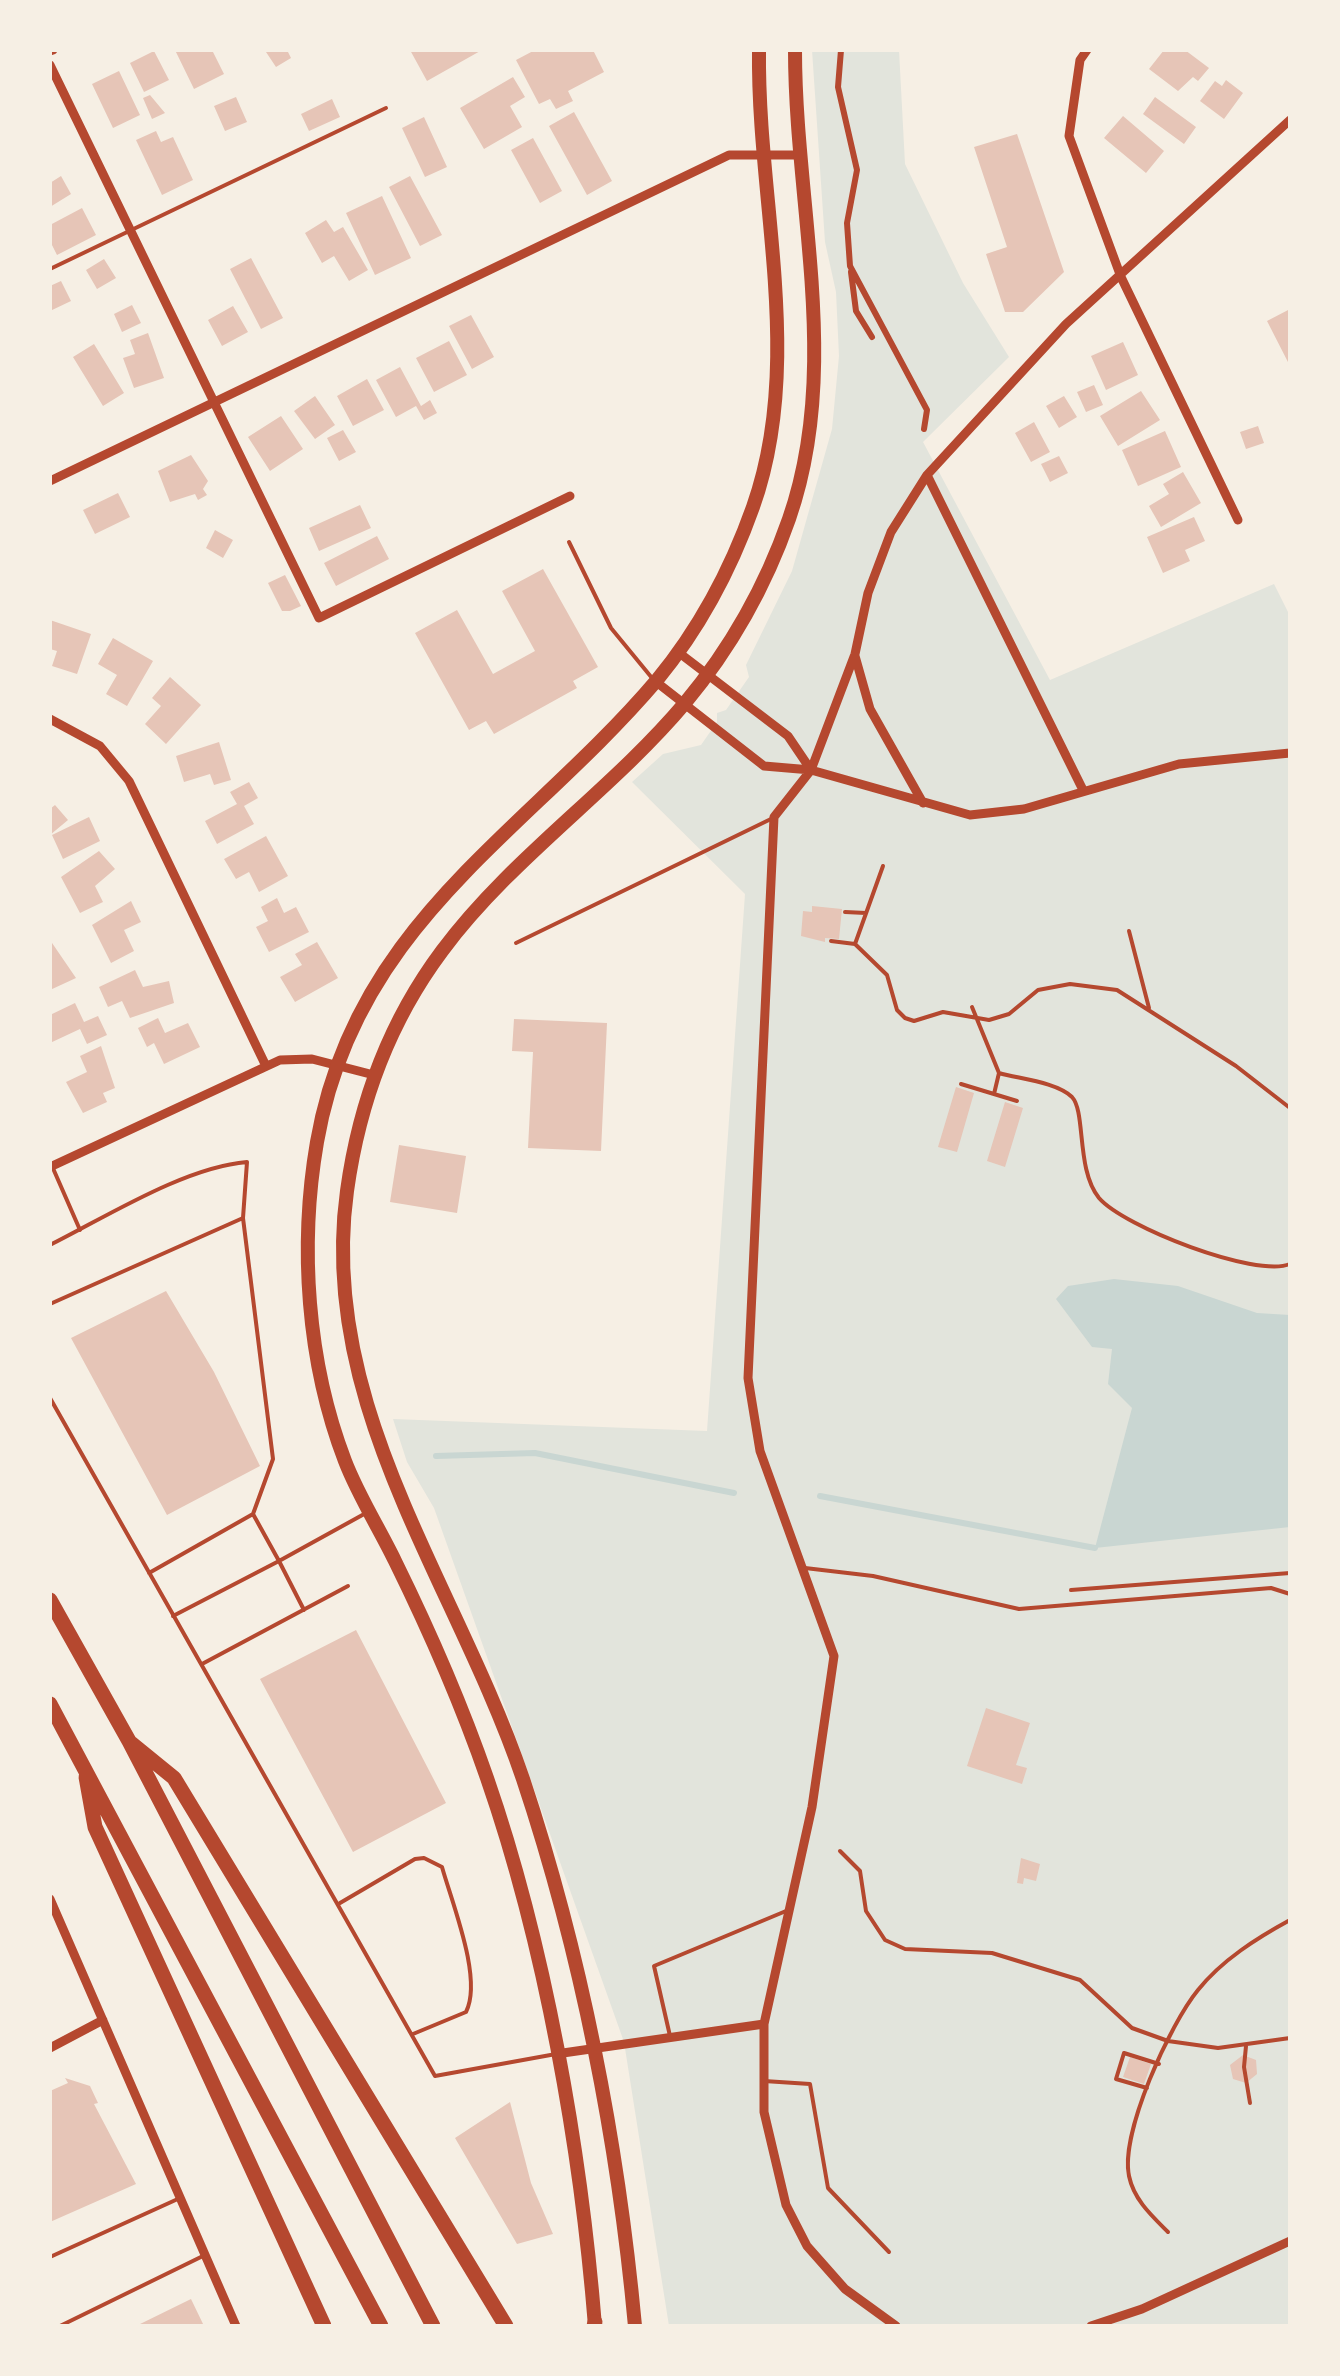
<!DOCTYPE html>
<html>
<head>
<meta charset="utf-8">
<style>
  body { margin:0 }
  #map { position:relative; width:1340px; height:2376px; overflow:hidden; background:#f6efe4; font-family:"Open Sans",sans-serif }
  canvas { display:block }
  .frame { position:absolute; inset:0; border:52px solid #f6efe4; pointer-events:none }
</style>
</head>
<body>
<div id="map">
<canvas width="1340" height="2376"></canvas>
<div class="frame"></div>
</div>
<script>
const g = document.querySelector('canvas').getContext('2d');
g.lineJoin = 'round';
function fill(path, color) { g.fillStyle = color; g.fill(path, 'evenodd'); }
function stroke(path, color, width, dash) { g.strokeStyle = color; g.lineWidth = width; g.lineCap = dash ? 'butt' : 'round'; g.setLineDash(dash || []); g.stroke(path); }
const green = new Path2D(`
  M812,50H899L905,164L963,283L1009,357L923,442L1050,680L1274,584L1290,616V2326H669L624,2042L434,1508L407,1462L393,1419L707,1431L745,894L632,782L663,754L701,745L717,722V713L726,710L749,677L746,665L792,571L832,429L839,356L836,292L825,242Z`);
const water = new Path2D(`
  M1114,1279L1178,1286L1257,1313L1290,1315V1527L1095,1548L1132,1408L1108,1384L1112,1349L1092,1347L1056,1299L1068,1286Z`);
const stream = new Path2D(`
  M436,1456L535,1453L734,1493
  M820,1496L1095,1548`);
const building = new Path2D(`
  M175,50H212L224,74L194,89Z
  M287,50L291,58L276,67L266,52Z
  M410,50H482L427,81Z
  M535,50H593L604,72L568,91L573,101L556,109L550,99L539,104L516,60Z
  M1164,50H1185L1209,68L1198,81L1193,77L1178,91L1149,69Z
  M154,51L169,80L144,92L130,63Z
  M119,71L140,115L113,128L92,84Z
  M513,77L525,97L510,106L522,127L484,149L460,108Z
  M1226,80L1243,93L1224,119L1200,101L1215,81L1222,86Z
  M150,95L165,113L152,119L143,98Z
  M236,97L247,122L225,131L214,106Z
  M1155,97L1196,127L1184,144L1143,114Z
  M332,99L340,117L309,131L301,114Z
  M574,112L612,181L587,195L549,126Z
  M1123,116L1164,151L1146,173L1104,138Z
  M424,117L447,167L425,177L402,128Z
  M156,131L161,142L173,137L193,180L162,195L136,140Z
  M1017,134L1064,272L1023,312H1005L986,254L1007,247L974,147Z
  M533,138L562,191L540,203L511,150Z
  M61,176L71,194L50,207V183Z
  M410,176L442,235L420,246L389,187Z
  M382,196L411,258L375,275L346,213Z
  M82,208L96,235L57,255L50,241V225Z
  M326,220L334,232L343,227L368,270L349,281L334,256L322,263L305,233Z
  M251,258L283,318L261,329L230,269Z
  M104,259L116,278L97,289L86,270Z
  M61,281L71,301L50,311V286Z
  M132,305L141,323L122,332L114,314Z
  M233,306L248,332L222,346L208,320Z
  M1290,309V366L1267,321Z
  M471,315L494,357L472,369L449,326Z
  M148,333L164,378L134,388L123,358L135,354L130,340Z
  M449,341L467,375L434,392L416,358Z
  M1123,342L1138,375L1106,390L1091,356Z
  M94,344L124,393L103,406L73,357Z
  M400,367L421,406L430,400L437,413L424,420L416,406L396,417L376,380Z
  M367,379L384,410L353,426L337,396Z
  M1094,385L1103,405L1086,412L1077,392Z
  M1141,391L1160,420L1118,446L1100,416Z
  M315,396L335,425L315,439L294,411Z
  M1064,396L1077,417L1059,428L1046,406Z
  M281,416L303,449L270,471L248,437Z
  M1034,422L1050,452L1031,462L1015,433Z
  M1258,426L1264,443L1246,449L1240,432Z
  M343,430L356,452L339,461L327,438Z
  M1165,431L1181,467L1138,486L1122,450Z
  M191,455L208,481L203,489L207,495L198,500L195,494L170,502L158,471Z
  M1059,456L1068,473L1050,482L1041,464Z
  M1183,472L1201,503L1161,527L1149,506L1169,494L1163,484Z
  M118,493L130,517L95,534L83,510Z
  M360,505L371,528L319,551L309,528Z
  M1194,517L1205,541L1185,550L1190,561L1163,573L1147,537Z
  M215,530L233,540L223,558L206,548Z
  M377,536L389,559L336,586L324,563Z
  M543,569L598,667L573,681L577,688L494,734L486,721L469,730L415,633L457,610L493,674L535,651L502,591Z
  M285,575L301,606L290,611H282L268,583Z
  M50,620L91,634L77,674L52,666L57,651L50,649Z
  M113,638L153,661L127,706L106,694L117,675L98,664Z
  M170,677L201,705L166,744L145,724L161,706L152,698Z
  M219,742L231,780L214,785L210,774L184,782L176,756Z
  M249,782L258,798L244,806L254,824L217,844L205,821L237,804L230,792Z
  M55,805L68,820L50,835V809Z
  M89,817L100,841L63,859L52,835Z
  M266,836L288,876L259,892L249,872L236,879L224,859Z
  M99,851L115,869L95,886L103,902L80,913L61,877Z
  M277,898L284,913L296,907L309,932L269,952L256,927L268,921L261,907Z
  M131,901L141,922L124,930L134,951L111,963L92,925Z
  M812,906L842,909L839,939L825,938V942L801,936L803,911L812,912Z
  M50,940L76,978L50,990Z
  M317,942L338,978L295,1002L280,977L302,965L295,954Z
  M135,970L143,987L169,981L174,1003L130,1018L122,1001L108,1007L99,987Z
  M75,1003L84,1022L98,1016L107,1035L87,1044L80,1029L50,1043V1015Z
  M158,1018L165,1033L188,1023L200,1047L164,1064L154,1043L147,1047L138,1028Z
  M514,1019L607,1023L601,1151L528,1148L533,1052L512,1051Z
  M101,1046L115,1088L103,1093L107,1102L83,1113L66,1082L87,1072L80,1056Z
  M956,1087L974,1093L957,1152L938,1147Z
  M1005,1102L1023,1108L1005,1167L987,1161Z
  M399,1145L466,1156L457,1213L390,1202Z
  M166,1291L214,1372L260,1466L167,1515L71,1338Z
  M356,1630L446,1803L353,1852L260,1679Z
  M986,1708L1030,1723L1016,1765L1027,1768L1022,1784L967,1766Z
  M1021,1858L1040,1864L1036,1881L1024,1878L1023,1884L1017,1883Z
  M1243,2055L1256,2060L1257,2074L1246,2083L1233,2079L1230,2065Z
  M1130,2057L1151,2064L1144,2084L1123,2077Z
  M65,2078L90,2086L98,2103L94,2104L136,2184L50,2222V2091L68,2083Z
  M510,2102L531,2183L553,2234L517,2244L455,2138Z
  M191,2299L204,2326H136Z`);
const path = new Path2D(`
  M883,866L855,944L887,975L897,1010L905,1018L914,1021L943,1012L989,1020L1009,1014L1038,990L1070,984L1117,990L1236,1066L1290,1108
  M845,912L866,913
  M1129,931L1149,1008
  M831,941L855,944
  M972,1007L999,1073L994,1094
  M999,1073C1020,1079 1056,1082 1072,1097C1086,1112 1076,1170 1099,1198C1124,1227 1255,1278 1290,1264
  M961,1084L1017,1101
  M1071,1590L1290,1573
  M840,1851L860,1871L866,1911L885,1940L905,1949L992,1953L1080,1980L1132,2028L1168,2041L1218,2048L1290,2038
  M1246,2046L1244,2067L1250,2103
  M1147,2088L1116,2079L1124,2053L1159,2064
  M1168,2232C1152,2216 1134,2200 1129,2176C1120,2133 1170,2024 1198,1990C1222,1960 1257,1938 1290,1920`);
const service = new Path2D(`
  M50,269L386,108
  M569,542L611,628L652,678
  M516,943L773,818
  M52,1166L80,1230
  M50,1245C106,1217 185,1167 247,1162L243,1218
  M50,1304L243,1218L273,1459L253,1514L279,1561L366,1513
  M50,1398L435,2076L556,2054
  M805,1568L873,1576L1019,1609L1271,1588L1290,1594
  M149,1573L253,1514
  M173,1616L279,1561L304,1610
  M202,1664L348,1586
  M340,1903L415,1859L424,1858L442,1867C452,1903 483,1979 466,2012L413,2034
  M670,2036L654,1966L786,1911
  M764,2081L810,2084L828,2188L889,2252
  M50,2257L180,2198
  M60,2326L205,2255`);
const pedestrian = new Path2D(`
  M841,50L838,87L857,170L847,223L850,266L927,410L924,429
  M851,272L856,311L872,337`);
const minor = new Path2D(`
  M1087,50L1080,60L1069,136L1121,277L1238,520
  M50,51L53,50
  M50,65L319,618L570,496
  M927,475L1083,790
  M50,481L729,155H800
  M678,652L788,736L811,770
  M855,656L870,709L923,803
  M655,681L764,766L811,770L970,815L1024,809L1179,764L1290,753
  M50,719L100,746L129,781L265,1064
  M50,1167L280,1060L312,1059L374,1075
  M50,1899L236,2326
  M50,2048L103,2020
  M556,2054L764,2024
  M896,2326L845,2289L807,2246L786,2205L764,2112V2024L812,1807L834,1656L760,1451L748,1378L774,817L811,770L855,654L868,593L891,532L927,475L1066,324L1290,120
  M1091,2326L1142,2309L1290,2241`);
const primary = new Path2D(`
  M595,2326C581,2150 545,1945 487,1778C461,1703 430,1632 395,1561C379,1528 358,1495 345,1461C307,1362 299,1246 317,1142C355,922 527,833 657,680C699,629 731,569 753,507C805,360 757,201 759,50
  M635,2326C618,2142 581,1953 523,1779C457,1584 317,1406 347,1191C359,1104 389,1022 442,951C511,858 611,791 685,703C730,649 766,585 789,519C842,367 795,206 795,50`);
const motorway = new Path2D(`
  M50,1600L129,1741L433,2326
  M50,1704L381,2326
  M131,1743L174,1778L506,2326
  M86,1777L95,1827L324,2326
  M594,2326L595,2322`);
fill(green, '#e2e4dc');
fill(water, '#c9d6d2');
stroke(stream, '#c9d6d2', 6);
fill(building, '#e6c5b7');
stroke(path, '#b5482f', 4);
stroke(service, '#b5482f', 4);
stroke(pedestrian, '#b5482f', 6);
stroke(minor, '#b5482f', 9);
stroke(primary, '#b5482f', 14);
stroke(motorway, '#b5482f', 15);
</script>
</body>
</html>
